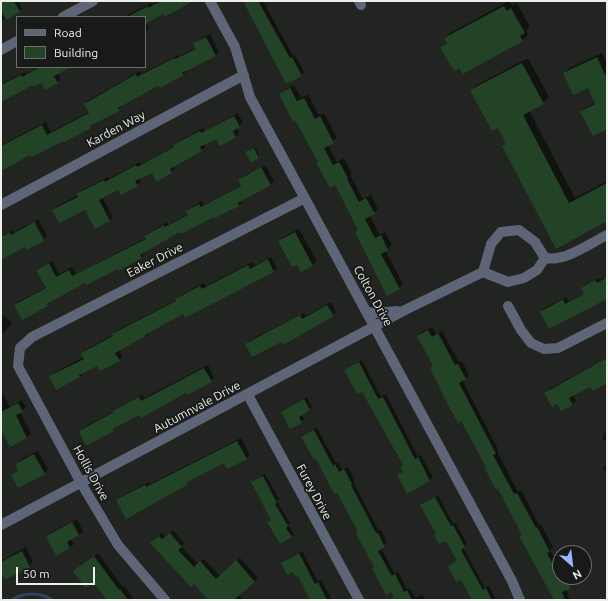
<!DOCTYPE html>
<html>
<head>
<meta charset="utf-8">
<style>
  body { margin:0 }
  #map { position:relative; width:608px; height:601px; overflow:hidden; background:#212421; font-family:Ubuntu,sans-serif }
  canvas { display:block }
  .frame { position:absolute; inset:0; border:2px solid #edefed; pointer-events:none }
  .legend { position:absolute; left:16px; top:16px; width:130px; height:52px; box-sizing:border-box; background:#171a17; border:1px solid #6d6f6d; margin:0; padding:5px 7px; list-style:none; font-size:12px; color:#edefed }
  .legend li { display:flex; align-items:center; gap:8px; height:20px }
  .legend b { width:20px; border:1px solid #6d6f6d }
  .north { position:absolute; left:552px; top:545px; width:40px; height:40px; box-sizing:border-box; background:#171a17; border:1px solid #6d6f6d; border-radius:50%; rotate:152deg; font-size:11px; font-weight:700; line-height:16px; text-align:center; color:#edefed }
  .north::after { content:''; display:block; margin:auto; width:14px; height:18px; background:#99b5fd; clip-path:polygon(50% 0,100% 100%,50% 72%,0 100%) }
  .scale { position:absolute; left:16px; top:567px; width:79px; height:18px; box-sizing:border-box; border:2px solid #edefed; border-top:0; padding-left:5px; font-size:12px; line-height:14px; white-space:nowrap; color:#edefed; -webkit-text-stroke:3px #171a17; paint-order:stroke }
</style>
</head>
<body>
<div id="map">
<canvas width="608" height="601"></canvas>
<div class="frame"></div>
<ul class="legend">
<li><b style="height:5px;background:#5e6576"></b>Road</li>
<li><b style="height:11px;background:#224326"></b>Building</li>
</ul>
<div class="north">N</div>
<div class="scale">50 m</div>
</div>
<script>
const g = document.querySelector('canvas').getContext('2d');
g.lineJoin = 'round';
function fill(path, color) { g.fillStyle = color; g.fill(path, 'evenodd'); }
function stroke(path, color, width, dash) { g.strokeStyle = color; g.lineWidth = width; g.lineCap = dash ? 'butt' : 'round'; g.setLineDash(dash || []); g.stroke(path); }
function write(font, color, halo, rows, align = 'center') {
  g.font = font + ' Ubuntu,sans-serif'; g.lineWidth = 3.5; g.setLineDash([]); g.textBaseline = 'middle'; g.strokeStyle = halo; g.fillStyle = color; for (const [text, x, y, turn = 0] of rows) {
    g.save(); g.translate(x, y); g.rotate((+turn || 0) * Math.PI / 180); g.textAlign = isNaN(turn) ? turn : align; if (halo) g.strokeText(text, 0, 0); g.fillText(text, 0, 0); g.restore();
  }
}
const shadow = new Path2D(`
  M3,1H18L22,9L1,21V2Z
  M159,1H189L146,22L149,28L145,32V17H124L151,3L152,5Z
  M244,1H263L293,56L295,55L304,72L301,75Z
  M509,1L512,6L517,3L530,27L526,31L528,35L522,41L460,67L441,47L447,42L445,38L450,33Z
  M210,34L219,52L216,55L186,70L187,71L183,75L159,85L121,105L122,106L118,110L94,124L90,127L31,154L1,170V145L46,122L51,132L89,112L85,104L89,100L140,71L141,74L178,55L179,56L196,48L194,44L198,40Z
  M602,53L607,63V128L581,112L587,107L596,102L588,87L564,74L569,68Z
  M528,58L549,97L543,103L529,110L575,198L607,181V220L556,247L503,147L507,143L498,126L471,90L477,85Z
  M39,67H70L58,73L60,79L57,82H41L34,83L1,101V84L25,72L26,74Z
  M294,85L301,98L308,94L319,115L324,113L337,138L328,145L337,162L344,158L352,173L350,175L363,199L371,195L378,209L370,216L380,235L385,232L392,245L385,250L403,284L399,288L359,229L335,184L319,162L296,119L280,95L284,91Z
  M238,113L243,123L236,128L239,133L235,137H217L204,144L205,147L202,150L173,166L175,169L171,172L152,171L139,178L141,182L137,185L121,194L118,189L102,197L113,217L109,221L85,208L53,211L56,207L78,195V194L81,191L108,177L109,179L140,162L141,164L175,146L178,142L203,128L205,131Z
  M255,147L260,156L251,161L248,151Z
  M265,165L274,181L271,185L241,200L242,202L239,205L216,217L215,215L181,231L143,252L144,254L141,258L86,282L50,301L51,302L47,306H15L18,302L47,287L37,270L41,267L52,261L59,274L72,267L76,274L146,238L145,236L148,233L167,222L168,225L189,214L187,211L190,208L202,201L204,205L242,185L239,180L242,177Z
  M38,219L47,236L44,239L35,221Z
  M33,222L43,240L25,246L1,258V236L13,230L14,232Z
  M299,229L317,261L313,265L297,263L279,241L283,237Z
  M271,257L277,268L274,271L186,317L184,313L149,332L146,336L119,350L122,357L119,360L97,364L82,372L83,373L80,377L50,376L54,373L84,357L82,353L85,350L113,335L116,331L177,300L180,296L204,283L206,286L252,262L254,266Z
  M607,277V298L541,312L544,308L566,297L569,302L585,293L582,288L585,285L599,278L600,280Z
  M331,302L336,312L333,315L281,341L246,345L249,341L304,313L306,316Z
  M1,313L12,323L1,336Z
  M432,327L436,334L442,331L459,362L462,361L469,375L462,380L498,449L497,451L518,492L521,490L539,525L541,524L553,547L550,550L560,568V577H570L574,584L566,589L570,600H555L520,537L523,534L418,336L422,332Z
  M607,358V382L590,385L573,395L576,401L572,404L558,403L545,393L549,389Z
  M362,360L381,397L386,394L418,457L421,455L433,477L430,480L407,492L398,475L404,471V465L363,390L346,370Z
  M208,365L214,377L211,381L140,413L117,427L113,430L80,431L83,428L115,411L118,408L142,395L144,398Z
  M1,390L10,407L22,400L26,407L20,412L31,433L27,437L11,445L1,427Z
  M307,397L312,407L301,414L304,419L301,422L282,412Z
  M317,428L336,463L338,462L342,470L348,467L355,481L353,482L379,531L381,530L387,543L381,548L395,574L398,572L407,590L410,588L415,598L422,594L425,600H396L391,591L373,568L375,566L359,532L337,491L302,437Z
  M607,428V441L602,439Z
  M241,438L250,455L247,458L228,468L224,462L190,481L186,484L118,500L121,497L149,482L150,484Z
  M38,451L48,469L44,473L12,475L19,470L16,464L20,460Z
  M607,464V475L603,468Z
  M265,474L279,499L277,501L290,523L288,525L294,534L291,537L268,522L271,519L252,482Z
  M438,495L453,524L456,523L467,544L463,547L485,588L489,586L496,600H473L458,561L447,539L437,534L422,505Z
  M77,519L83,531L79,535L71,539L74,544L69,548L47,536L51,532Z
  M173,530L184,543L181,546L198,564L204,559L220,576L240,558L258,578L239,595L244,600H209L194,583L151,543L162,533L166,537Z
  M26,547L33,562L29,566L5,579L1,571V561Z
  M302,551L318,581L321,580L332,600H312L298,575L282,563L285,560Z
  M98,553L123,587L124,586L134,600H106L107,599L93,580L78,568Z`);
const stream = new Path2D(`
  M12,600C23,592 41,592 52,600`);
const building = new Path2D(`
  M1,1H14L20,12L6,20L1,11Z
  M161,1H194L164,17L163,14L145,24V17H127L148,6V8Z
  M243,1H258L290,58L292,57L302,76L286,84Z
  M504,6L507,11L511,8L525,33L520,36L523,41L463,74L459,68L454,71L440,47L447,43L444,38Z
  M206,37L216,56L182,73L184,75L160,88L158,86L118,108L119,111L90,126L91,128L64,142L63,141L32,157L30,155L1,171V146L42,125L47,135L89,113L84,104L136,74L137,77L174,58L175,59L196,49L193,43Z
  M597,57L607,79V129L593,136L580,112L595,104L588,88L573,95L563,73Z
  M522,63L544,104L523,115L569,203L607,183V221L556,249L502,146L506,144L498,128L492,131L470,90Z
  M40,67H71L54,76L58,83L45,90L41,83L34,87L33,85L1,102V85L21,75L22,77Z
  M290,88L297,101L304,98L315,119L320,116L334,143L324,148L333,165L339,162L348,178L347,179L359,202L366,198L375,214L365,219L375,238L381,235L388,250L381,254L400,289L387,296L355,232L358,230L335,185L330,188L316,163L318,162L295,120L293,122L279,94Z
  M234,116L240,127L233,131L236,138L220,146L216,139L200,147L202,151L170,169L172,173L156,182L152,173L135,181L138,186L121,195L118,190L99,200L110,221L95,229L85,210L59,223L52,210L78,197L76,194L104,180L105,182L136,165L137,167L174,147L173,145L200,131L201,133Z
  M254,148L259,158L251,163L245,152Z
  M261,167L271,185L238,203L239,206L215,218L214,217L181,234L180,232L140,255L142,258L119,271L118,269L86,285L85,283L47,304L48,306L22,320L14,305L46,288L36,270L49,263L56,277L69,270L72,276L146,239L144,236L164,225L165,227L188,215L186,211L199,204L201,207L241,186L238,180Z
  M34,222L44,241L26,250L25,247L1,260V237L10,232L11,235Z
  M295,232L313,266L301,272L297,265L292,267L278,241Z
  M268,259L274,272L185,318L183,314L145,335L146,336L115,353L120,361L100,371L97,366L79,375L80,377L56,390L49,376L84,359L81,353L113,336L112,334L176,301L175,299L200,286L202,289L248,265L250,269Z
  M607,277V299L549,329L540,312L563,299L565,304L584,294L581,288L595,280L597,283Z
  M327,305L334,316L283,345L281,342L252,357L245,344L300,315L302,319Z
  M428,330L432,337L438,333L455,365L458,364L466,379L459,383L496,454L493,455L514,494L517,493L536,528L537,527L550,552L547,553L557,572L560,570V577H565L571,588L562,592L565,600H554L519,536L522,535L498,489L496,490L484,467H486L461,421L458,423L448,405L430,368L433,366L417,336Z
  M607,358V383L592,391L590,387L569,398L573,405L561,411L557,404L552,407L544,393Z
  M359,362L378,399L383,397L415,459L418,457L430,481L407,494L397,475L403,472L400,467L403,465L362,392L357,394L344,370Z
  M204,368L212,382L187,395L186,393L141,418L139,415L113,429L114,431L86,446L79,431L114,412L113,411L139,397L141,401Z
  M304,399L310,410L299,417L302,423L290,429L281,412Z
  M18,403L23,412L16,415L27,438L10,447L1,429V412Z
  M314,430L333,466L335,464L339,472L344,469L352,484L351,485L376,533H378L385,547L378,551L392,576L395,574L404,592L407,590L412,600H389L394,597L391,592L386,595L372,568L374,567L356,534L358,532L337,493L334,494L316,459L314,460L301,437Z
  M237,441L247,459L227,469L224,463L186,483L187,485L126,519L116,500L145,485L146,487Z
  M34,454L45,474L18,488L11,475L18,471L15,464Z
  M263,476L277,503L275,504L288,526L286,528L292,537L280,544L267,522L271,520L251,482Z
  M435,497L451,526L453,525L465,547L461,550L483,590L486,588L492,600H472L461,580L456,582L448,566L457,561L446,541L439,544L434,535L436,534L420,505Z
  M72,522L79,535L67,542L70,548L56,556L46,536Z
  M170,533L182,547L178,550L194,567L200,561L216,579L236,560L255,582L234,600H208L194,584L191,587L150,543L159,536L162,539Z
  M22,551L30,567L5,580L1,573V562Z
  M299,553L315,584L318,582L327,600H310L298,576L296,577L293,572L287,575L281,563Z
  M94,556L119,590L120,589L128,600H107L93,582L85,588L73,571Z`);
const minor = new Path2D(`
  M210,1L235,47L250,97L512,581L520,600
  M359,1L361,5
  M63,17L93,1
  M1,50L17,41
  M1,205L244,75
  M483,272L508,282L524,278L537,270L545,258
  M508,306L521,330L531,343L544,349L558,348L607,323
  M367,312L376,313L397,311
  M248,395L359,600
  M1,525L405,310L483,272L491,244L501,232L519,230L535,242L545,258C565,262 589,244 607,235
  M165,600L118,545L81,483L18,366L20,348L32,337L305,198`);
const streetNames = [
  ["Karden Way",116,129,-28],
  ["Eaker Drive",155,260,-27],
  ["Colton Drive",373,296,61],
  ["Autumnvale Drive",197,407,-28],
  ["Hollis Drive",91,473,61],
  ["Furey Drive",314,492,62]
];
fill(shadow, '#0007');
stroke(stream, '#334165', 3);
fill(building, '#224326');
stroke(minor, '#5e6576', 10);
write('12px', '#edefed', '#171a17', streetNames);
</script>
</body>
</html>
